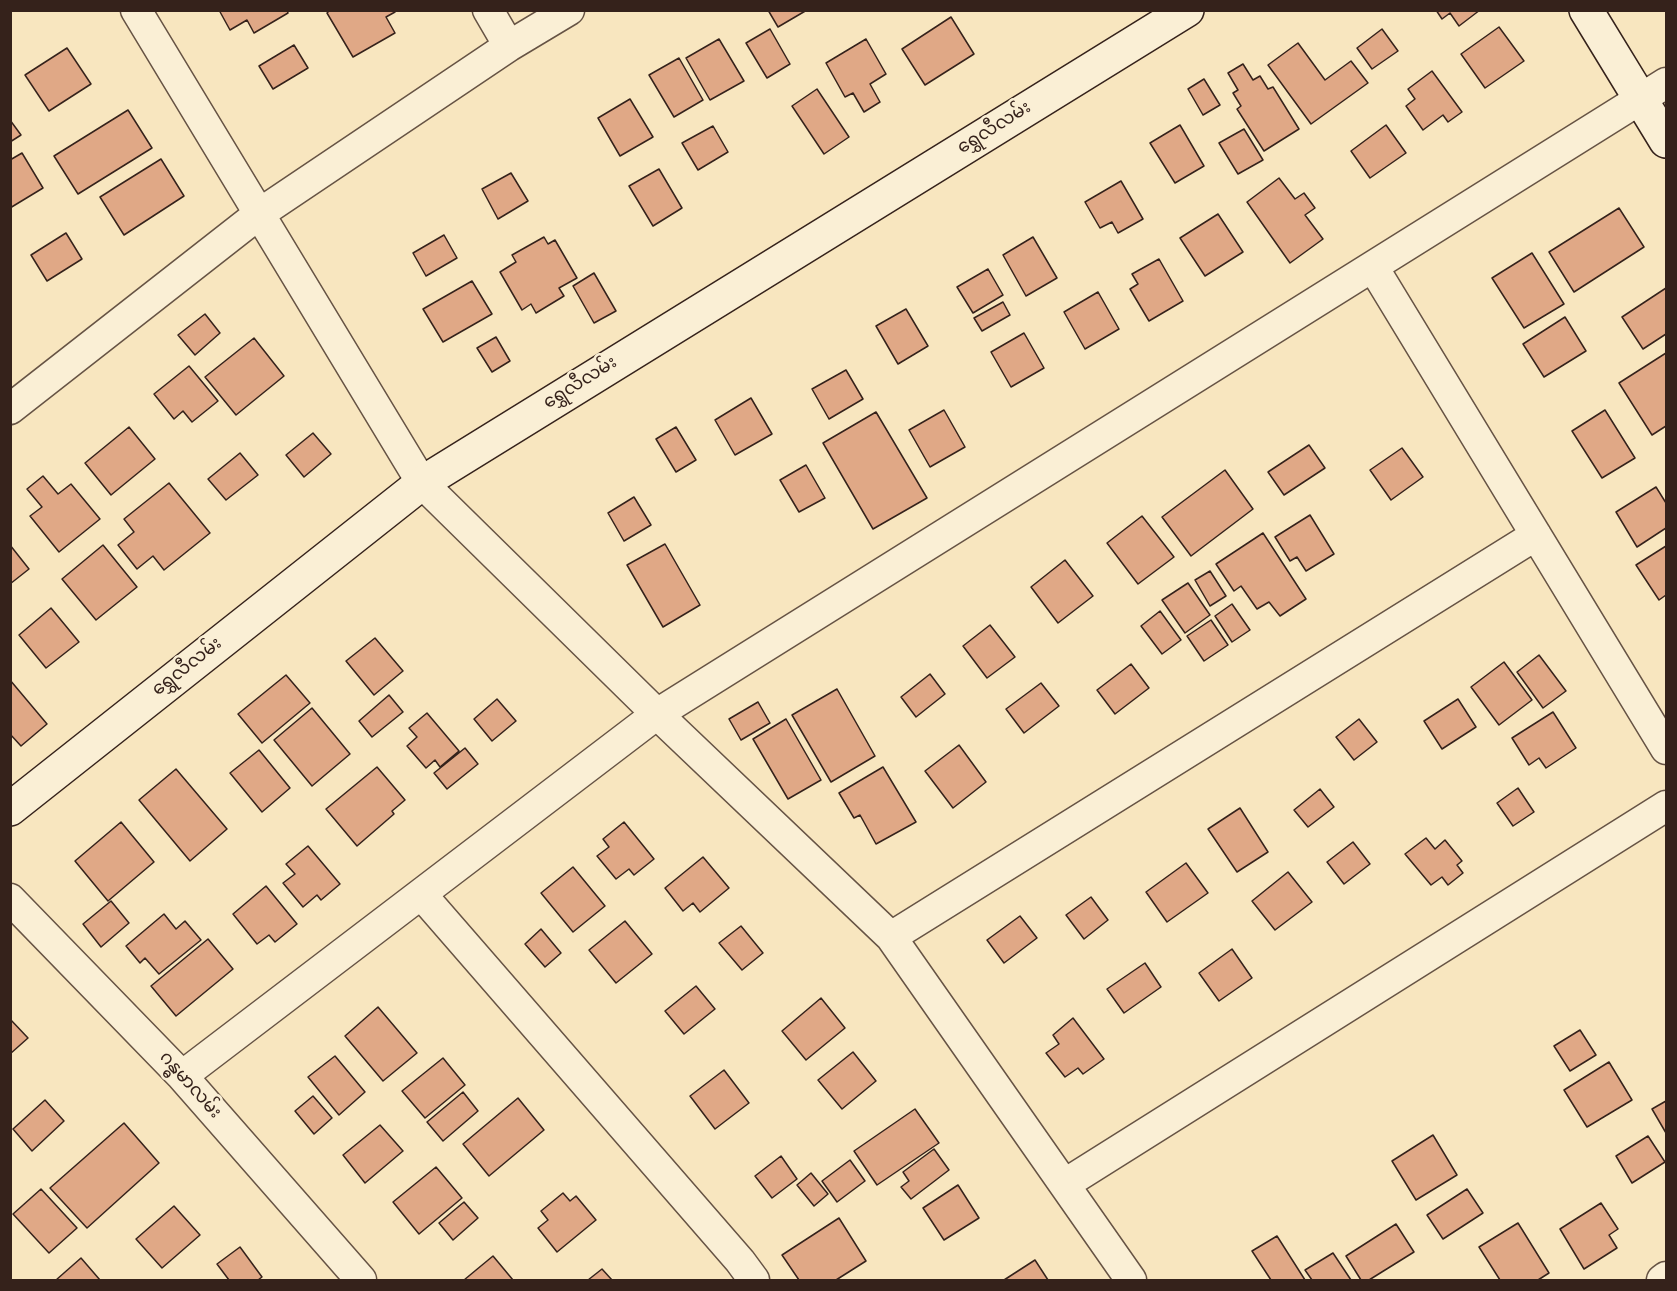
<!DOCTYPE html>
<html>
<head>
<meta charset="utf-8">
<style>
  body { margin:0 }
  #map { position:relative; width:1677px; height:1291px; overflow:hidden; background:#f8e6bf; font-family:Vollkorn,serif }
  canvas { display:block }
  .frame { position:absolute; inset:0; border:12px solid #35221b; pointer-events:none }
</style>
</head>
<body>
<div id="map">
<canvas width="1677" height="1291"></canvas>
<div class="frame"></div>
</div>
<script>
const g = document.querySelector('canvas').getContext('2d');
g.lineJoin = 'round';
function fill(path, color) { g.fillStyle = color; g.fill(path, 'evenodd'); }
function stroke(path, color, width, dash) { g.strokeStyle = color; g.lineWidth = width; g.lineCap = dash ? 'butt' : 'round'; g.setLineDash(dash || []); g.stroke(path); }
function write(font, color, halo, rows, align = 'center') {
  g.font = font + ' Vollkorn,"Noto Sans Myanmar",serif'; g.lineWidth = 5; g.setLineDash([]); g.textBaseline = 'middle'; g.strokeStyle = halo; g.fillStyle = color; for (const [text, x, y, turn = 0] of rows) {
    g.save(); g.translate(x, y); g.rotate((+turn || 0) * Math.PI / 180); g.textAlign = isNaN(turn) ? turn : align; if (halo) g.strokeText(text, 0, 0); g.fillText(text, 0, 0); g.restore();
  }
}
const building = new Path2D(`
  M219,10H287L288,13L254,33L247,20L230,30Z
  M330,10H395V12L386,17L395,33L353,57L327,13Z
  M768,10H807L778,27Z
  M1436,10H1480L1459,26L1450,13L1442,19Z
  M951,17L974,54L925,85L902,49Z
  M1499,27L1524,61L1485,88L1461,54Z
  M770,29L790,64L767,78L746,43Z
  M1382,29L1398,51L1372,69L1357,48Z
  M719,39L744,81L710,100L686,58Z
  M866,39L886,74L870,84L880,102L864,112L853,93L845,97L826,63Z
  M1298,43L1325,80L1351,61L1368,83L1311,124L1268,65Z
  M294,45L308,68L273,89L259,66Z
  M67,48L91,84L49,111L25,75Z
  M679,58L703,100L674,117L649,75Z
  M1243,64L1253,80L1260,76L1268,89L1273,87L1299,129L1264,151L1237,109L1241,106L1233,93L1238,90L1228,73Z
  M1432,71L1462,112L1448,122L1443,115L1423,130L1406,106L1415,99L1408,89Z
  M1204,79L1220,105L1203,115L1188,89Z
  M817,89L849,137L824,154L792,106Z
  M630,99L653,137L620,156L598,118Z
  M128,110L152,148L78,194L54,156Z
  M10,120L21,135L10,142Z
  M1180,125L1204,166L1175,183L1150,143Z
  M1386,125L1406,153L1370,178L1351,151Z
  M713,126L728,152L698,170L682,143Z
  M1244,129L1263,160L1238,174L1219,143Z
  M22,153L43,188L10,208V160Z
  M161,159L184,196L124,235L100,197Z
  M659,169L682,208L653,226L629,186Z
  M511,173L528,201L498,219L482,189Z
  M1279,178L1295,199L1304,193L1315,208L1305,215L1323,239L1290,263L1247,202Z
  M1121,181L1143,219L1118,233L1112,222L1100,228L1085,202Z
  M1619,208L1644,247L1574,292L1549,252Z
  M1218,214L1243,252L1205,276L1180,238Z
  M66,233L82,259L47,281L31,255Z
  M444,235L457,258L426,276L413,253Z
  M544,237L548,244L555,240L577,278L559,288L564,296L536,313L531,304L522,310L500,272L516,262L512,255Z
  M1033,237L1057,278L1026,296L1003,255Z
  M1532,253L1564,304L1524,328L1492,278Z
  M1159,259L1183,301L1149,321L1130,289L1138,284L1132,274Z
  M988,269L1003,295L973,313L957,287Z
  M594,273L616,311L594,323L573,286Z
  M472,281L492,314L443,342L423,309Z
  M1666,288V334L1643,349L1622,317Z
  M1098,292L1119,329L1085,349L1064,312Z
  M1003,302L1010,315L982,331L974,318Z
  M906,309L928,346L898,364L876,326Z
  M205,314L220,333L195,355L178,335Z
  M1565,317L1586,351L1544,377L1523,344Z
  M1024,333L1044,368L1011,387L991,352Z
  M496,337L510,361L492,372L477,348Z
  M254,338L284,376L236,415L205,377Z
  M1666,353V426L1652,435L1619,383Z
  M189,366L218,401L192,422L183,411L174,419L154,394Z
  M846,370L863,399L829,419L812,389Z
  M751,398L772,434L735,455L715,420Z
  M944,410L965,447L930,467L909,430Z
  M1605,410L1635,458L1602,478L1572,431Z
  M876,412L927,498L873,529L823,443Z
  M129,427L155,459L111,495L85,463Z
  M676,427L696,460L676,472L656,439Z
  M313,433L331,454L304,477L286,455Z
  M1309,445L1325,468L1284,495L1268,472Z
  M1402,448L1423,477L1391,500L1370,470Z
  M240,453L258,475L226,500L208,479Z
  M806,465L825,498L799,512L780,480Z
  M1225,470L1253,509L1191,556L1162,517Z
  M43,476L58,494L71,484L100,519L59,552L30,516L42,507L27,489Z
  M169,483L210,533L164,570L153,556L137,569L118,545L134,532L124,519Z
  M1656,487L1666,503V528L1637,547L1616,512Z
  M634,497L651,525L624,541L608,513Z
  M1310,515L1334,554L1306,571L1297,557L1290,561L1275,537Z
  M1142,516L1174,557L1138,584L1107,543Z
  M1263,533L1306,599L1280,616L1269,602L1257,609L1241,586L1234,591L1216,564Z
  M665,544L700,605L663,627L627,565Z
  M10,545L29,569L10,584Z
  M103,545L137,587L96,620L62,579Z
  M1666,546V595L1659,600L1636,565Z
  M1065,560L1093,596L1058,623L1031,587Z
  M1210,571L1226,596L1210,606L1195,580Z
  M1188,583L1210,615L1185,633L1162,600Z
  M1232,604L1250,630L1232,642L1215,616Z
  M51,608L79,642L46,668L19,635Z
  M1160,611L1181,640L1162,654L1141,626Z
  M1211,620L1228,645L1204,661L1187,636Z
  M990,625L1015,657L987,678L963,646Z
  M375,638L403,671L374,695L346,661Z
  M1539,655L1566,691L1543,708L1517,672Z
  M1504,662L1532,700L1499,725L1471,687Z
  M1131,664L1149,688L1115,714L1097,690Z
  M930,674L945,694L916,717L901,697Z
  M286,675L310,703L262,743L238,714Z
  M10,680L47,724L21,746L10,734Z
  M1041,683L1059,706L1024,733L1006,709Z
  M837,689L875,756L831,782L792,715Z
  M389,695L403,712L372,737L359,721Z
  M497,699L516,721L492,741L474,719Z
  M1458,699L1476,727L1442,749L1424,721Z
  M758,702L770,723L741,740L729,719Z
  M312,708L350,754L312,786L274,740Z
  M1553,712L1576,748L1546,768L1539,758L1529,765L1512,738Z
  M427,713L459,751L440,767L435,760L426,768L407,746L417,737L409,728Z
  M786,719L821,780L788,799L753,739Z
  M1359,719L1377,742L1354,760L1336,737Z
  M959,745L986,782L953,808L925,771Z
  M465,748L478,764L447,789L434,773Z
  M259,750L290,788L262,812L230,773Z
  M377,767L405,800L392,811L394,814L357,846L326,809Z
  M883,767L916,822L876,844L860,815L854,818L839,793Z
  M176,769L227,829L190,861L139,800Z
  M1518,788L1534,812L1513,826L1497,803Z
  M1320,789L1334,807L1308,827L1294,810Z
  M1240,808L1268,852L1237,872L1208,829Z
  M121,822L154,862L108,901L75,861Z
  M624,822L654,859L634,875L629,869L616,879L597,856L609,847L603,839Z
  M1426,838L1435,849L1445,840L1462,861L1457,865L1463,873L1448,885L1442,877L1431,885L1405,854Z
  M1353,842L1370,864L1344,884L1327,862Z
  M308,846L340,884L321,900L317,895L303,907L283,883L295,874L286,864Z
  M703,857L729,888L700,912L693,903L683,911L665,888Z
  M1186,863L1208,893L1167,922L1146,892Z
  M573,867L605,906L573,932L541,893Z
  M1288,872L1312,902L1275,930L1252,901Z
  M266,886L297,924L275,942L269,935L257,944L233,914Z
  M1091,897L1108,920L1084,939L1066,915Z
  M111,901L129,923L101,947L83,924Z
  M164,914L176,929L185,921L201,940L159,974L145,958L140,963L126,946Z
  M1020,916L1037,938L1004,963L987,940Z
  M625,921L652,954L616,983L589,950Z
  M741,926L763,953L742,970L719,943Z
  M541,929L561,953L545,967L525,944Z
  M208,939L233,969L176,1016L151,986Z
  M1232,949L1252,978L1219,1001L1199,973Z
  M1145,963L1161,987L1124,1013L1107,989Z
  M696,986L715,1009L684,1034L665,1011Z
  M821,998L845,1028L806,1060L782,1031Z
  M378,1007L417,1053L383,1081L345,1036Z
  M1073,1018L1104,1059L1083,1074L1078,1068L1065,1077L1046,1053L1059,1044L1053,1035Z
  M10,1019L28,1038L10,1054Z
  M1580,1030L1596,1055L1570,1071L1554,1046Z
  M853,1052L876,1081L842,1109L818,1080Z
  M335,1056L365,1092L339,1115L308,1077Z
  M443,1058L465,1085L425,1118L402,1091Z
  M1609,1062L1632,1100L1587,1127L1564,1090Z
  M724,1070L749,1103L715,1129L690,1096Z
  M463,1092L478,1111L443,1141L427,1122Z
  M313,1096L332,1118L314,1134L295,1111Z
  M518,1098L544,1130L489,1176L463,1144Z
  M45,1100L64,1121L32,1151L13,1129Z
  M1666,1101V1133L1652,1109Z
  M915,1109L939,1143L877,1185L854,1151Z
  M124,1123L159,1163L87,1228L50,1188Z
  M380,1125L403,1151L365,1183L343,1155Z
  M1433,1135L1457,1175L1416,1200L1392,1161Z
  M1648,1136L1665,1162L1632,1183L1616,1156Z
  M934,1149L949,1170L911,1199L901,1187L909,1181L903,1172Z
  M781,1156L797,1179L772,1198L755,1176Z
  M850,1160L865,1181L837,1202L822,1181Z
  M436,1167L462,1198L419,1234L393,1202Z
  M811,1173L828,1194L814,1206L797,1185Z
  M958,1185L979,1218L944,1240L923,1208Z
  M41,1189L77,1228L49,1253L13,1214Z
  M1467,1189L1483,1213L1443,1239L1427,1215Z
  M563,1193L570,1201L576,1196L596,1220L557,1252L538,1228L548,1220L541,1211Z
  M464,1202L478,1218L453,1240L439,1223Z
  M1601,1203L1618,1229L1609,1235L1617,1248L1584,1269L1560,1229Z
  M174,1206L200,1235L162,1268L136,1239Z
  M839,1218L866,1261L836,1280H799L782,1255Z
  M1518,1223L1549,1273L1538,1280H1500L1479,1247Z
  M1396,1224L1414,1252L1369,1280H1361L1346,1256Z
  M1277,1236L1305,1280H1271L1252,1251Z
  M240,1247L262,1277L258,1280H229L217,1264Z
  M1333,1253L1351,1280H1312L1305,1270Z
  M493,1256L513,1280H464Z
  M81,1258L100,1280H56Z
  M1035,1260L1048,1280H1004Z
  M602,1269L612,1280H588Z`);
const street = new Path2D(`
  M136,10L422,483L657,714L891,937L1131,1280
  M488,10L509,46
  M1373,267L1666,749
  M10,409L259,214L509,46L569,10
  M421,894L740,1261L754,1280
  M10,899L182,1076L361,1280
  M891,937L1536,535
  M182,1076L657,714L1666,83
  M1065,1184L1666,806
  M1662,1280L1666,1277`);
const secondary = new Path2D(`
  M1586,10L1666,141
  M10,809L422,483L1187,10`);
const streetNames = [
  ["ရွှေလီလမ်း",995,129,-32],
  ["ရွှေလီလမ်း",581,384,-32],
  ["ရွှေလီလမ်း",188,668,-38],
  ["ဂန္ဓမာလမ်း",189,1086,48]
];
fill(building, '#e0a886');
stroke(building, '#35221b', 1.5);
stroke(street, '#665344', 33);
stroke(secondary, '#35221b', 36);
stroke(street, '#faefd5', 30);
stroke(secondary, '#faefd5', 33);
write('18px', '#35221b', '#faefd5', streetNames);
</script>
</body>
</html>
